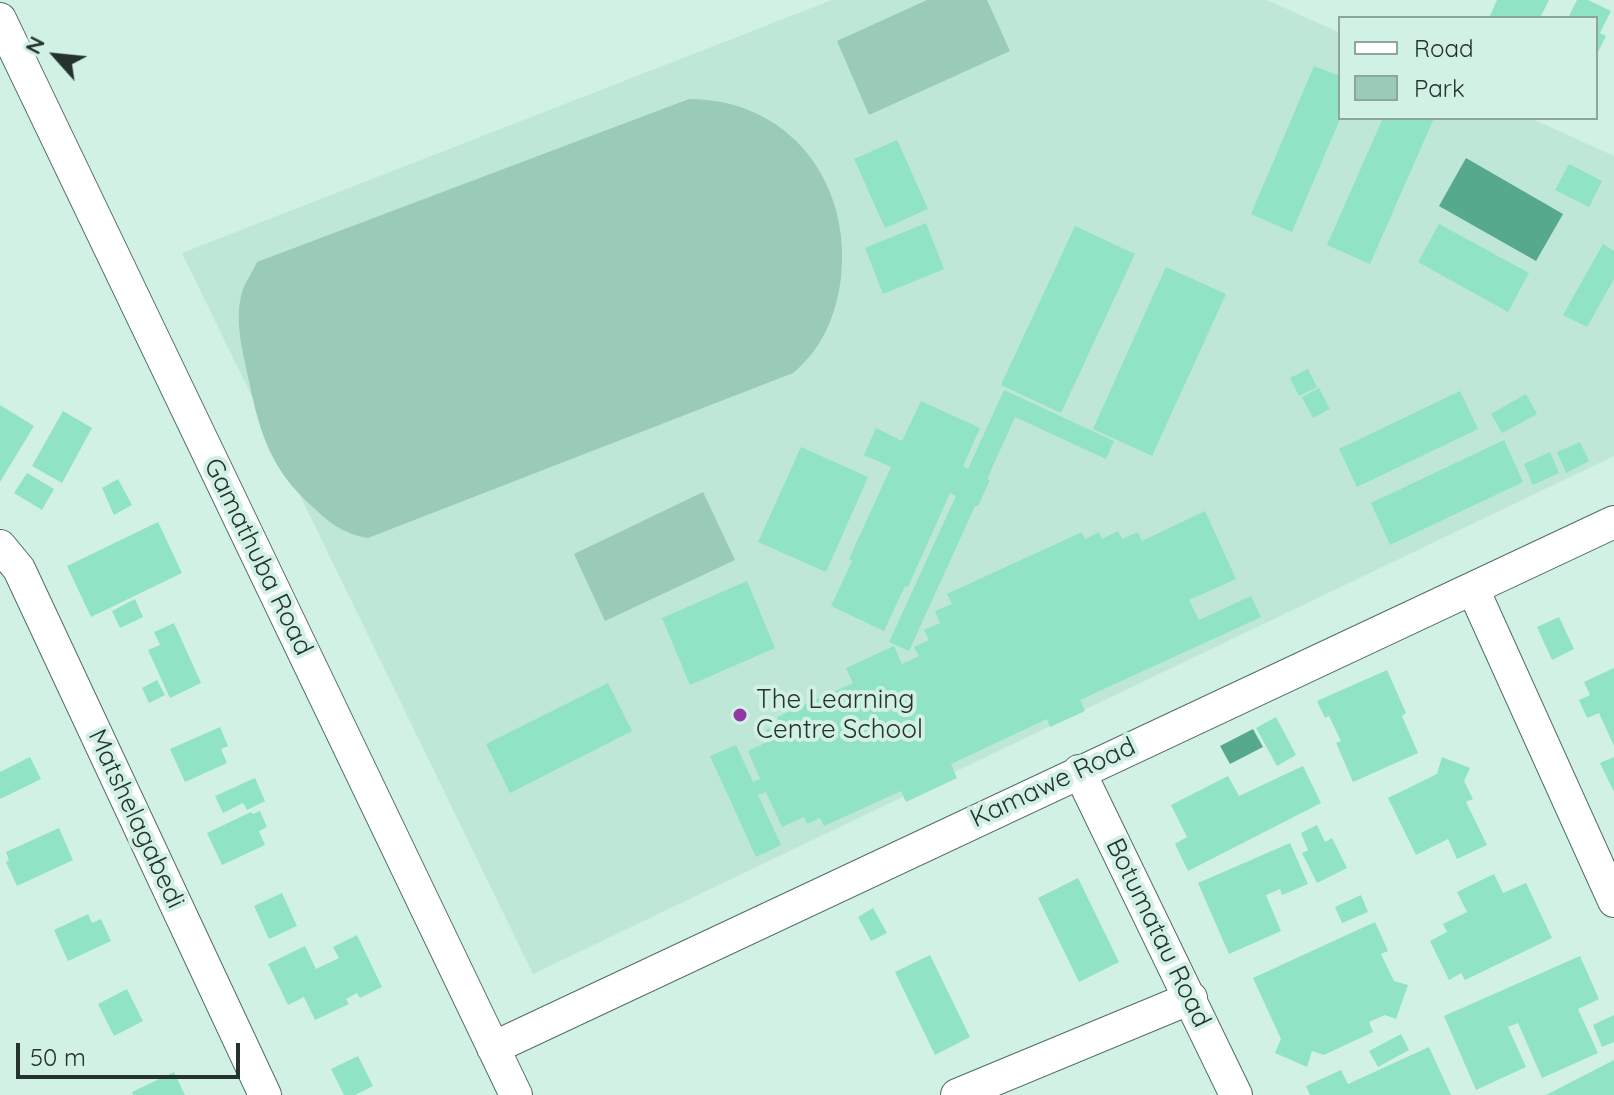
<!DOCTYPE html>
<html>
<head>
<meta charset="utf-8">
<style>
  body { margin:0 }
  #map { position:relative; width:1614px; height:1095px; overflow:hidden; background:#d1f1e4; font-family:Quicksand,sans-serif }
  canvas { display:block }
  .legend { position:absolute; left:1338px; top:16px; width:260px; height:104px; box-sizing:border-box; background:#d1f1e4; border:2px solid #8da59b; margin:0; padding:10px 14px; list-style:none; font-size:24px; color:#26322e }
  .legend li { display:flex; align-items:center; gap:16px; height:40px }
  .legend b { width:40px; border:2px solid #8da59b }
  .north { position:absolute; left:16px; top:16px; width:80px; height:80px; -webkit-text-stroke:6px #d1f1e4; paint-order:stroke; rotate:297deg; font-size:22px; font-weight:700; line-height:32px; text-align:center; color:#26322e }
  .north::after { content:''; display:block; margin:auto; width:28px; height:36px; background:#26322e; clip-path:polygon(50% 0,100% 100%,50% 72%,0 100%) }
  .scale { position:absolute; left:16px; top:1043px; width:224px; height:36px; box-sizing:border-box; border:4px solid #26322e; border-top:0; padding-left:10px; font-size:24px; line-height:28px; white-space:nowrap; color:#26322e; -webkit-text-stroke:6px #d1f1e4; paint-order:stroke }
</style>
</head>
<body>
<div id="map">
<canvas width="1614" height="1095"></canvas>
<ul class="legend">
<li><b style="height:10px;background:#fff"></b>Road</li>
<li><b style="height:22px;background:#99cbb8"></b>Park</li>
</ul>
<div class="north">N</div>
<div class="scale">50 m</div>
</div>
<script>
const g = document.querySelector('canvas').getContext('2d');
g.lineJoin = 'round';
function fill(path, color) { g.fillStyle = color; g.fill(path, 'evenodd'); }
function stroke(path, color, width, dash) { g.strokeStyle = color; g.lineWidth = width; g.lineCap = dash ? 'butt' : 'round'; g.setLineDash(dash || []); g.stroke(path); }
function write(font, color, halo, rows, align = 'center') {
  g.font = font + ' Quicksand,sans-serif'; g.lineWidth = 8; g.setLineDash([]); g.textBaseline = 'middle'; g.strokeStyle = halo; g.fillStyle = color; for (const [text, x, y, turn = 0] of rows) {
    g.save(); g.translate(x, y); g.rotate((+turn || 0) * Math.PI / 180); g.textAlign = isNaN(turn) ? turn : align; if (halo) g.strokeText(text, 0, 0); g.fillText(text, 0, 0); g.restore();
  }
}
const built = new Path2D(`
  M832,0H1267L1340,33V118H1530L1614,156V456L533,974L182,253Z`);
const green = new Path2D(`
  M927,0H987L1010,51L869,115L837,41Z
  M689,99C789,99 852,182 841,278C836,316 822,349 793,373L368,538C345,534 332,525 315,509C272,472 260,435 249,381C243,352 233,319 243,289C247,280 253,271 257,262Z
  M703,492L735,560L605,621L574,554Z`);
const water = new Path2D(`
  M1466,158L1563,214L1536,261L1439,206Z
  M1253,729L1263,747L1230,764L1220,746Z`);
const building = new Path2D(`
  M1497,0H1549L1540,18H1489Z
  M1577,0H1588L1611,11L1600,33L1606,36L1596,56V18H1568Z
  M1314,66L1340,76V119L1292,232L1251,214Z
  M1383,118H1434L1370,264L1327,245Z
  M897,140L928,209L885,228L854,159Z
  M1569,164L1602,181L1589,207L1555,190Z
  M926,223L944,269L883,294L865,248Z
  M1439,224L1529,273L1508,312L1418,262Z
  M1075,226L1135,254L1061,413L1001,385Z
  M1603,244L1614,251V279L1587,327L1563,315Z
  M1166,267L1226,294L1152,456L1093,429Z
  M1308,369L1317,387L1299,396L1290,378Z
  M1319,388L1330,409L1313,418L1302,397Z
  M1004,390L1114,441L1106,459L1015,417L987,479L990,480L978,506H975L909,651L889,642L956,496L950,493L908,587L905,586L884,631L831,606L852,561L849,559L891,467L864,455L876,428L902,441L921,401L980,428L963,466L968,469Z
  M1460,391L1478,429L1357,487L1339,449Z
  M1526,394L1537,414L1502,433L1491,414Z
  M0,405L34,426L0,482Z
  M63,411L92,428L62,483L32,466Z
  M1504,440L1523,482L1390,545L1371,503Z
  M1580,442L1589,461L1566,473L1557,452Z
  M801,447L868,477L826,572L758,542Z
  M1550,452L1559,473L1533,485L1524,464Z
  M27,473L54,489L42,510L14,493Z
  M118,479L132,505L114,515L102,488Z
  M1205,511L1236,579L1189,600L1199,620L1251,596L1261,617L1080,700L1085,711L1050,727L1047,719L951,764L957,778L906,802L901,791L824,826L820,818L807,824L804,817L782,827L766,792L758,795L781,845L756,857L710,756L736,745L753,782L760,779L748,751L771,740L766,730L780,724L777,717L853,683L846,668L894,646L902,664L919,656L914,647L929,640L924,630L940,623L935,611L952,604L947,594L1082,532L1085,539L1099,532L1102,539L1118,531L1122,539L1138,532L1142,541Z
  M158,522L182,573L91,617L67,566Z
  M747,581L775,648L690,685L662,618Z
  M135,599L143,617L120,628L112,611Z
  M1559,617L1574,649L1552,660L1537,627Z
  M174,623L201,683L170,698L148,650L160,645L154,632Z
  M1614,668V746L1599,713L1587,718L1579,700L1590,695L1584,682Z
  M1387,670L1406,713L1402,716L1418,753L1353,782L1336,743L1341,741L1329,716L1325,718L1317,701Z
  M157,680L165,695L149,703L142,688Z
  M608,683L632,731L510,793L486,744Z
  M1276,717L1296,755L1277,766L1256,728Z
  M220,727L228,746L221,749L227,763L185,782L170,749Z
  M30,757L41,779L0,799V772Z
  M1442,757L1470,768L1464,781L1473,799L1466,802L1487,845L1457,859L1448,839L1416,855L1388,798L1437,774Z
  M1614,757V792L1600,763Z
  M1303,766L1321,803L1188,871L1175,844L1187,837L1171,805L1228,776L1239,796Z
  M255,778L265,801L247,810L243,803L223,813L215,796Z
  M260,811L267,827L259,831L265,845L222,865L207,833L251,812L253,814Z
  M1317,825L1325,842L1332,838L1347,868L1317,883L1302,853L1308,850L1301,833Z
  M59,828L73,860L17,886L6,862L9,860L6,852Z
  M1290,843L1308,884L1282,895L1280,889L1266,895L1281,931L1229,954L1198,883Z
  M1494,874L1503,893L1526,883L1552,938L1465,980L1461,973L1449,980L1430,941L1447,932L1443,924L1467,912L1457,892Z
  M1078,878L1119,962L1079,982L1038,898Z
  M282,893L297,926L269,939L254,906Z
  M1361,895L1368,912L1342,923L1335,907Z
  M873,908L887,933L871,941L858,917Z
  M88,914L92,923L101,919L111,941L68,961L54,930Z
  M1375,922L1388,951L1381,954L1394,981L1408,985L1396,1019L1385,1015L1369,1022L1373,1032L1324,1055L1312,1051L1307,1067L1275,1053L1281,1039L1253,978Z
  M357,935L382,987L360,998L357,993L346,999L349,1004L315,1020L304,997L288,1005L268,964L305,946L316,969L339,958L333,947Z
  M930,955L970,1037L935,1055L895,972Z
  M1580,956L1599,999L1578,1009L1598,1053L1542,1078L1518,1023L1508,1027L1526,1067L1476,1090L1444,1016Z
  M127,989L143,1021L114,1036L98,1004Z
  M1614,1015V1042L1602,1047L1593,1025Z
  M1401,1034L1409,1050L1378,1067L1369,1051Z
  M1429,1047L1451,1095H1310L1306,1086L1341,1070L1348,1084Z
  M358,1056L373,1086L355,1095H344L331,1069Z
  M1614,1060V1095H1546Z
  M174,1072L185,1095H133L132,1092Z`);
const minor = new Path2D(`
  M0,19L516,1095
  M0,546L19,569L265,1095
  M1473,589L1614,901
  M1079,771L1236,1095
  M493,1048L1614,522
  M957,1095L1191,998`);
const markers = [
  [740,715,8,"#9138a4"]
];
const streetNames = [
  ["Gamathuba Road",258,557,64],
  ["Kamawe Road",1053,783,-25],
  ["Matshelagabedi",136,819,65],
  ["Botumatau Road",1158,933,64]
];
const poiNames = [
  ["The Learning",756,700],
  ["Centre School",756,730]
];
fill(built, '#bee7d7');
fill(green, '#99cbb8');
fill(water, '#57a98d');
fill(building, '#91e3c5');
stroke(minor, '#516d63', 34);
stroke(minor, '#fff', 32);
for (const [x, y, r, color] of markers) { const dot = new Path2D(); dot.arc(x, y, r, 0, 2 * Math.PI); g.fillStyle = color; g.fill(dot); stroke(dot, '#d1f1e4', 3); }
write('26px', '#26322e', '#d1f1e4', streetNames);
write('26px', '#26322e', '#d1f1e4', poiNames, 'left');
</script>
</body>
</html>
